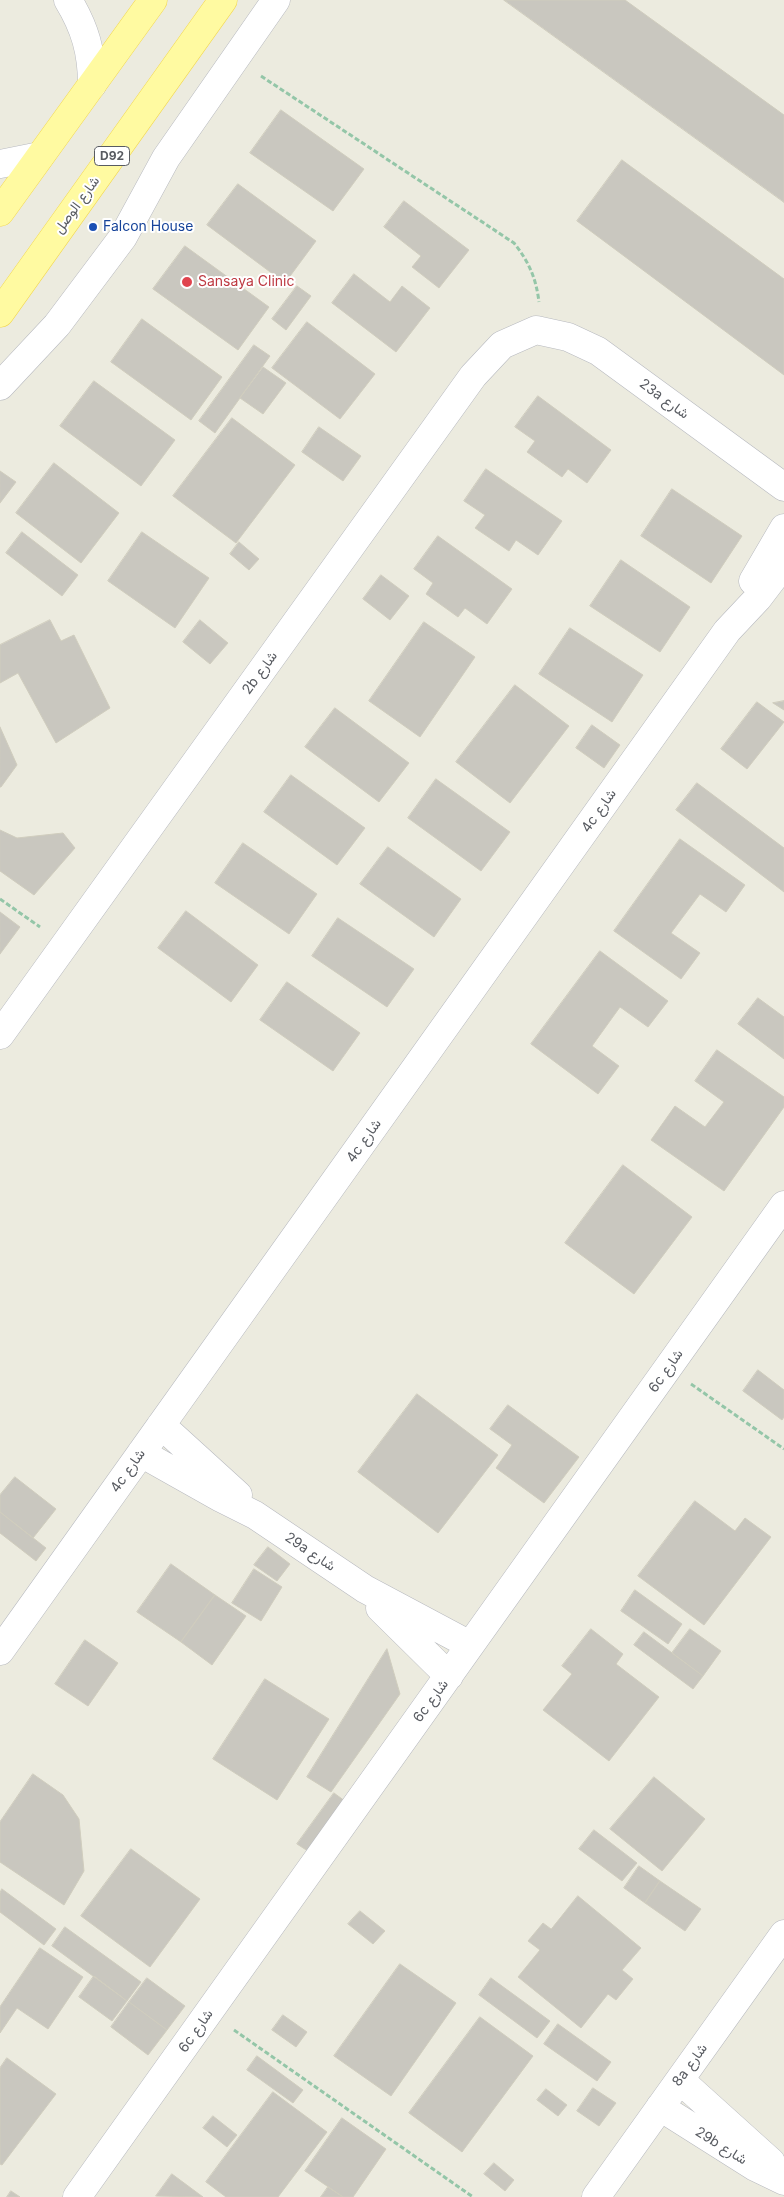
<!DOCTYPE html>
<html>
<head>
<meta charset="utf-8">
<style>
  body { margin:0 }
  canvas { display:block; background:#ecebdf }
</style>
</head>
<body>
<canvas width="784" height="2197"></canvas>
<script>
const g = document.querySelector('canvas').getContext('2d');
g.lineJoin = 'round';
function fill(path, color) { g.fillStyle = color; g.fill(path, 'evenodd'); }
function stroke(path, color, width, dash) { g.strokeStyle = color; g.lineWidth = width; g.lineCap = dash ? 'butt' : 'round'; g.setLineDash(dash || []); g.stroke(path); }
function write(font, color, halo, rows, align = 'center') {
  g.font = font + ' Inter,Vazirmatn,sans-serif'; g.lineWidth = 4; g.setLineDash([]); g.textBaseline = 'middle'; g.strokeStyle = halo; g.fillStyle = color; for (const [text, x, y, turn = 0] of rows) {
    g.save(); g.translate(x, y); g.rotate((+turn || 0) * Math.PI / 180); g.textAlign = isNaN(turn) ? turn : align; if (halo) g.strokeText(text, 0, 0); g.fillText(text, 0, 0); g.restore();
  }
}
const building = new Path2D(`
  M504,0H625L784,115V202Z
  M281,110L364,169L333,211L250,153Z
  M622,160L784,279V375L577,221Z
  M238,184L316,241L285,283L207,225Z
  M404,201L469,250L439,288L412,267L421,256L384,227Z
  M185,246L269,307L238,350L153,289Z
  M354,274L390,302L402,286L430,308L396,352L332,303Z
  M297,286L311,296L286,330L272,319Z
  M142,319L222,377L191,420L111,362Z
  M307,322L375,374L340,419L272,368Z
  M254,345L270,356L215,433L199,421Z
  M263,367L286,383L263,414L240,398Z
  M94,381L175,440L141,486L60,426Z
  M538,396L611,450L587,483L568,469L562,477L527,452L535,441L515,427Z
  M232,418L295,465L236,543L173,496Z
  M319,427L361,456L343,481L302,452Z
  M54,463L119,513L81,563L16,513Z
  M486,469L562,521L538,555L516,540L509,551L475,528L485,515L464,501Z
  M0,471L16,482L0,503Z
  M672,489L742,536L711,583L641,536Z
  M22,532L78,575L62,596L6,553Z
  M142,532L209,578L175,628L108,581Z
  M438,536L512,589L487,624L465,608L458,617L426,594L433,583L414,569Z
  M239,542L259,559L249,570L230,554Z
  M621,560L690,607L660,652L590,606Z
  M381,575L409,596L390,620L363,599Z
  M50,620L61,641L74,635L110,708L56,743L18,673L0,683V645Z
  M200,620L228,643L210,664L183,642Z
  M424,622L475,657L420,737L369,701Z
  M570,628L643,675L612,722L539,674Z
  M515,685L569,726L510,803L456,762Z
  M784,701V710L773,703Z
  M757,702L784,722L747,769L721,749Z
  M335,708L409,763L379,802L305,747Z
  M592,725L620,745L604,768L576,748Z
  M0,727L17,765L1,787H0Z
  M291,775L365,828L337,865L264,812Z
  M436,779L510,832L481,871L408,818Z
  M697,783L784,848V892L676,810Z
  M0,830L17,838L63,833L75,848L34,895L0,871Z
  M680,839L745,885L726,912L700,894L671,933L700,953L681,979L614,931Z
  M243,843L317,894L289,934L215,883Z
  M388,847L461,899L434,937L360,884Z
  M186,911L258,965L231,1002L158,948Z
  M0,912L20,927L0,954Z
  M338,918L414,969L387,1007L312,956Z
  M600,951L668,1001L648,1027L620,1007L592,1046L619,1066L598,1094L531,1044Z
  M287,982L360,1033L333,1071L260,1020Z
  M758,998L784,1017V1059L738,1024Z
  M717,1050L784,1097V1107L724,1191L651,1140L675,1106L705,1127L724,1102L695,1081Z
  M623,1165L692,1217L634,1294L565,1243Z
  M758,1370L784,1390V1417L782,1420L743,1391Z
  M417,1394L498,1455L438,1533L358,1472Z
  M508,1405L579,1457L544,1503L496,1468L512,1445L490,1429Z
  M15,1477L56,1509L33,1538L0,1512V1495Z
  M695,1501L735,1531L745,1518L771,1537L704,1625L638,1576Z
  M0,1512L46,1548L36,1561L0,1533Z
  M268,1547L290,1564L277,1581L254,1565Z
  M171,1564L215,1595L181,1642L137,1612Z
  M254,1569L282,1587L261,1621L232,1603Z
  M635,1590L682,1624L668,1644L621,1611Z
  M215,1595L246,1616L212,1665L181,1642Z
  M591,1629L623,1654L616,1664L659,1697L609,1761L543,1710L572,1674L562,1666Z
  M690,1629L721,1651L703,1676L672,1653Z
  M644,1632L703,1676L693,1689L634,1645Z
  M85,1640L118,1663L88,1706L55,1684Z
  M387,1649L400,1694L331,1792L307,1777Z
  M265,1679L329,1719L277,1800L213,1759Z
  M33,1774L63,1795L79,1819L84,1871L64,1905L0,1862V1822Z
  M654,1777L705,1819L662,1871L610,1829Z
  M334,1793L353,1807L317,1857L297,1844Z
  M594,1830L637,1863L622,1881L579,1849Z
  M131,1849L200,1899L150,1967L81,1916Z
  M639,1866L660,1881L645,1903L624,1888Z
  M660,1881L701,1909L685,1931L645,1903Z
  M2,1889L56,1929L44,1945L0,1912V1893Z
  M578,1896L641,1948L622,1970L633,1979L616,2000L608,1994L581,2028L518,1977L540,1950L528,1941L543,1923L551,1929Z
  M360,1911L385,1931L373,1944L348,1924Z
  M65,1927L141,1982L127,2001L52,1946Z
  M40,1948L83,1977L48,2029L17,2008L0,2033V2007Z
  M400,1964L456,2003L391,2096L334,2056Z
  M94,1976L127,2001L112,2021L79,1997Z
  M147,1978L185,2006L167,2030L129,2002Z
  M491,1978L550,2021L537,2038L479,1995Z
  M129,2002L167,2030L148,2055L111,2027Z
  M283,2015L307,2032L296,2047L272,2030Z
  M480,2017L533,2056L462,2152L409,2113Z
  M558,2024L611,2062L597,2081L544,2044Z
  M257,2056L303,2090L293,2103L247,2070Z
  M7,2058L56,2094L2,2165L0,2164V2068Z
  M593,2088L616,2103L599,2126L577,2111Z
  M546,2089L567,2105L558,2116L537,2100Z
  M273,2092L327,2132L278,2197H226L206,2182Z
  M213,2116L237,2135L227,2147L203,2128Z
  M342,2118L386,2149L353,2197H343L305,2171Z
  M494,2163L514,2180L505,2191L484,2174Z
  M172,2174L203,2197L156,2196Z
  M328,2187L343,2197H321Z
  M11,2191L20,2197H7Z`);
const path = new Path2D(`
  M261,76L514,243C529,262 536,278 539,302
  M0,899L40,927
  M691,1384L784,1449
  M234,2030L473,2197`);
const minor = new Path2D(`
  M68,0C85,28 92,52 92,85
  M0,164L40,156
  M0,386L57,325L123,237L166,158L276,0
  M753,581L784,528
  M0,1035L473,376L502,345L536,330L568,337L598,351L784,487
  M161,1425L238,1495
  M141,1453L221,1498L255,1515L365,1589L470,1645
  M380,1608L449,1676
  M0,1651L727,631L758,598L784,564
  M680,2080L771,2162
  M660,2107L755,2167L784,2181
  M77,2197L784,1205
  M596,2197L784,1934`);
const major = new Path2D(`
  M0,212L153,0
  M0,313L223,0`);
const markers = [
  [93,227,5,"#1a4fb4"],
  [187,282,6,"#e0444e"]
];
const shields = [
  [112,156,35]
];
const shieldNames = [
  ["D92",112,156]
];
const streetNames = [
  ["شارع الوصل",77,205,-54],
  ["23a شارع",664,399,36],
  ["2b شارع",260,673,-54],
  ["4c شارع",599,811,-55],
  ["4c شارع",364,1141,-55],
  ["6c شارع",666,1371,-55],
  ["4c شارع",128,1471,-55],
  ["29a شارع",310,1552,34],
  ["6c شارع",431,1701,-54],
  ["6c شارع",196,2031,-55],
  ["8a شارع",690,2065,-54],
  ["29b شارع",721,2146,32]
];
const transitNames = [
  ["Falcon House",103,227]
];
const healthNames = [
  ["Sansaya Clinic",198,282]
];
fill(building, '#c9c7bf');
stroke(building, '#d0cdbe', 1);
stroke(minor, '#b7b9bf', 29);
stroke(major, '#f3d851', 29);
stroke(path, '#94c6a8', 3, [5, 2.5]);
stroke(minor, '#fff', 28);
stroke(major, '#fffaa1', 28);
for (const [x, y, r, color] of markers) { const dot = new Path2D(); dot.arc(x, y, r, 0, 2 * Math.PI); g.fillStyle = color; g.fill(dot); stroke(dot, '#fff', 2); }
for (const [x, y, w] of shields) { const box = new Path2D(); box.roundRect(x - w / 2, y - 9.5, w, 19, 4); g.fillStyle = '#fff'; g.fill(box); stroke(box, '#585b61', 1); }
write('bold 12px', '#585b61', null, shieldNames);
write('14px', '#585b61', '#fff', streetNames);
write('14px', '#164399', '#fff', transitNames, 'left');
write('14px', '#be3a42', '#fff', healthNames, 'left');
</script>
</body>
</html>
